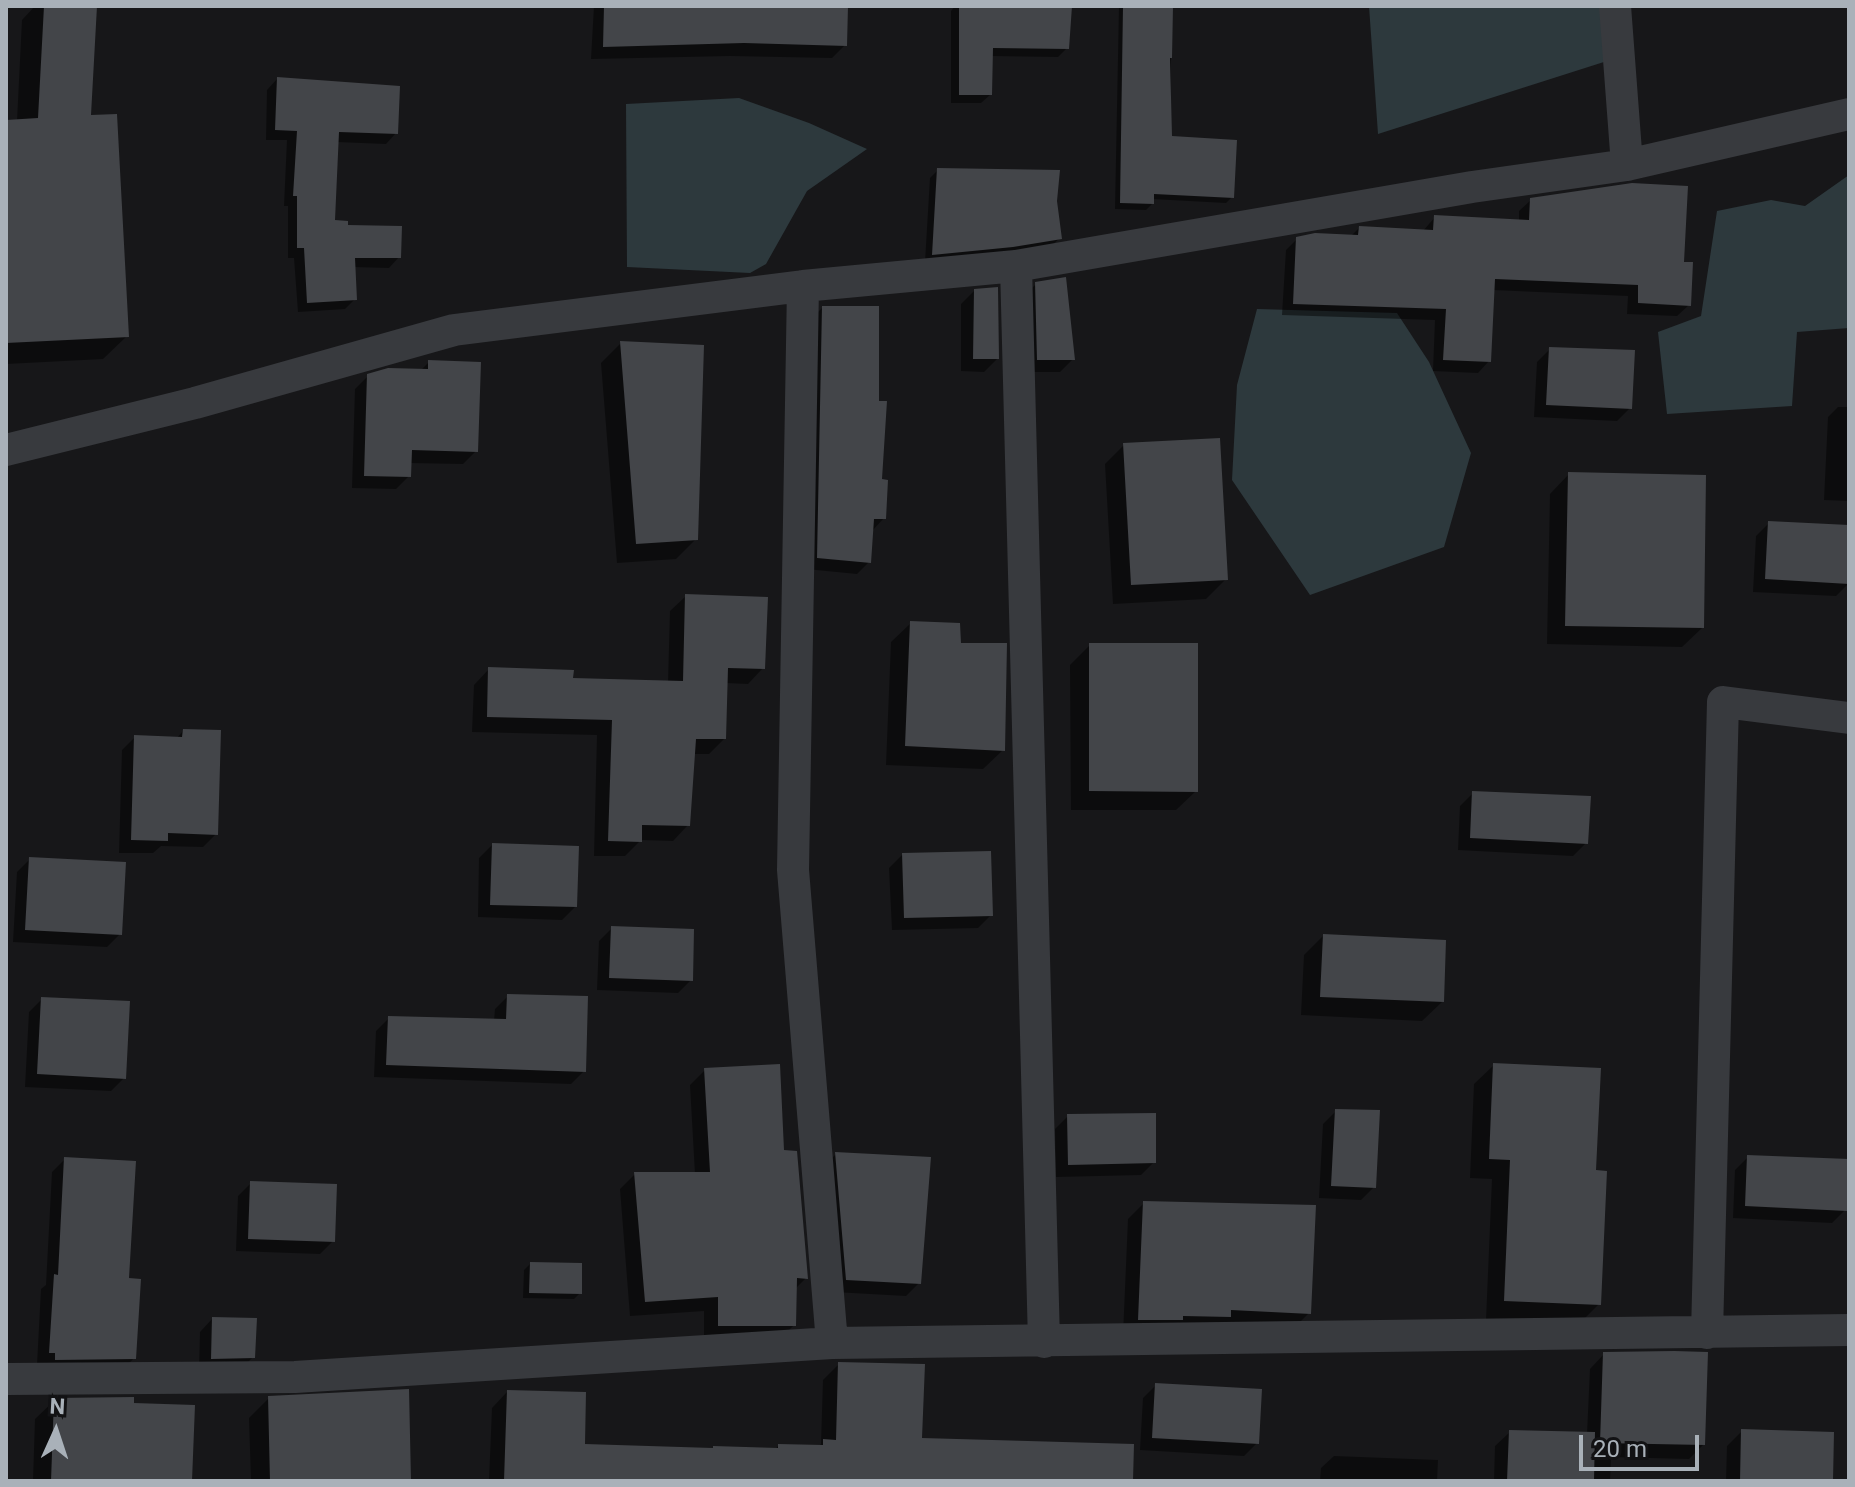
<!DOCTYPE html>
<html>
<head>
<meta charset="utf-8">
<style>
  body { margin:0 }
  #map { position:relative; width:1855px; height:1487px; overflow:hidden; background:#171719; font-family:Roboto,sans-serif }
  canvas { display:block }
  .frame { position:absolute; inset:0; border:8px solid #a9b1b9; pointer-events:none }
  .north { position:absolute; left:16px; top:1391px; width:80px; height:80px; -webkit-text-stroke:6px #121214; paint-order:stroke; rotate:3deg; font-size:22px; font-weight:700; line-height:32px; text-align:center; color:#a9b1b9 }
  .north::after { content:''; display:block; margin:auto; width:28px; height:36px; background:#a9b1b9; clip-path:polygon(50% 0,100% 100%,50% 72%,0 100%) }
  .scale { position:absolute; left:1579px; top:1435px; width:120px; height:36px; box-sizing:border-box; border:4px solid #a9b1b9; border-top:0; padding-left:10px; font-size:24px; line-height:28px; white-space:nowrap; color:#a9b1b9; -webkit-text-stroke:6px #121214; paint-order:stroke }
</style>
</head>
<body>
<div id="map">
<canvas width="1855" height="1487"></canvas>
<div class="frame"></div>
<div class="north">N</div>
<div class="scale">20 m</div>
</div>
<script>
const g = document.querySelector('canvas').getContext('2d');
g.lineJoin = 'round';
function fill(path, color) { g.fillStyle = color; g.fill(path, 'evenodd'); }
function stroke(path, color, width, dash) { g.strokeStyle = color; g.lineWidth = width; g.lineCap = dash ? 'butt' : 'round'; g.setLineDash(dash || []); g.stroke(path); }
const water = new Path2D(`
  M1369,6H1600L1607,61L1378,134Z
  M739,98L809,123L867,149L807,191L766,264L750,273L627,267L626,104Z
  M1849,175V328L1797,332L1792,406L1667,414L1658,332L1701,316L1717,211L1771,200L1805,206Z
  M1257,309L1397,313L1429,362L1471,453L1444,547L1310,595L1232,480L1237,385Z`);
const shadow = new Path2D(`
  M35,6H95L89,117L127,336L103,359L6,364V122L17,121L22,20Z
  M594,6H845V45L832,58L730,56L591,59Z
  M955,6H1070L1067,48L1058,57L990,56V95L981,103H951V11Z
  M1119,6H1171V138L1232,197L1226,203L1152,199V204L1146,210L1115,209Z
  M277,79L396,133L386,144L337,142L333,222L399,257L389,268L353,267L355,299L345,309L298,312L294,258H288V206H284L287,140H266L267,90Z
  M938,170L1056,201L1060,238L1051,246L925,262L930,178Z
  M1531,200L1681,264L1689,305L1677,316L1627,314L1628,296L1493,290L1489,361L1478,373L1433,371L1435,320L1282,315L1286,250L1297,239L1350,237L1359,228L1423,231L1435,217L1519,222V211Z
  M1036,284L1073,359L1060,372H1025L1023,297Z
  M974,291L997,359L984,372L961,371V304Z
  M822,308L880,481L884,518L872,531L869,562L857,574L806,569L810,320Z
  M620,344L696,539L676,559L617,563L601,363Z
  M1550,349L1630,408L1617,421L1534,417L1537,362Z
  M429,362L476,451L463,464L409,463V476L396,489L352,488L355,389L368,376L420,371Z
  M1838,407H1849V501L1824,500L1828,417Z
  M1124,445L1226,579L1206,599L1113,604L1105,464Z
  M1569,474L1702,628L1682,647L1547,644L1550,494Z
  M1769,523L1849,527V583L1836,596L1753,592L1756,536Z
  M686,596L763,668L748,684L726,683L724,739L709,754H693L688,825L673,841L641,840L625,856H594L597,735L472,732L474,685L489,669L571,680L668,683L670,611Z
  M911,623L959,645L1003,750L983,769L886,765L891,642Z
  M1090,645L1196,791L1176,810H1071L1070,665Z
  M183,731L216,834L203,847L161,846L153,853H119L122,750L135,737L176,739Z
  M1473,793L1586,843L1573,856L1458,850L1460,806Z
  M492,845L575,907L562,920L478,917L479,858Z
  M902,855L991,915L978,928L892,930L889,868Z
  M30,859L120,934L107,947L13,942L17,872Z
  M612,928L691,980L678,993L597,990L599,941Z
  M1323,936L1442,1002L1422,1021L1301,1015L1304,955Z
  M508,996L584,1071L571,1084L374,1077L376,1031L389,1018L494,1021L495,1009Z
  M42,999L124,1078L111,1091L25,1087L29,1012Z
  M1494,1065L1594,1172L1599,1304L1579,1324L1486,1320L1492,1179L1470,1178L1474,1084Z
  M705,1070L782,1152L806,1278L795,1289L794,1325L779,1340H704V1311L630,1316L620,1189L635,1174H695L690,1085Z
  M1336,1111L1374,1187L1361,1200L1319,1198L1323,1124Z
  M1068,1116L1154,1162L1141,1175L1056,1177L1055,1129Z
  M836,1154L919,1283L906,1296L834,1292L823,1167Z
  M1748,1157L1845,1210L1832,1223L1733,1218L1735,1170Z
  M65,1159L127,1280L134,1358L122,1371L37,1365L41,1289L46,1285L52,1172Z
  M251,1183L333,1241L320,1254L236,1251L238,1196Z
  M1144,1203L1309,1313L1293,1329L1123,1335L1128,1219Z
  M530,1264L580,1293L574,1299L523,1298L524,1270Z
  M212,1319L253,1357L240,1370L199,1371L200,1332Z
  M1604,1354L1703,1445L1689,1459L1611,1457L1610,1481H1494L1495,1446L1510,1432L1587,1434L1590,1369Z
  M839,1364L920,1439L1131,1481H489L492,1408L507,1392L583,1446L775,1450L778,1446L818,1447L821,1444L823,1380Z
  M1156,1385L1257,1443L1244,1456L1140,1450L1143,1398Z
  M269,1398L409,1481H251L249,1418Z
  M55,1400L132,1405L190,1481H33L35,1419Z
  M1742,1431L1831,1481H1726L1727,1446Z
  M1334,1456L1438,1460L1437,1481H1320L1321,1468Z`);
const building = new Path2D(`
  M44,6H97L91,115L117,114L129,337L6,343V120L38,118Z
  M604,6H848L847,46L744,43L603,47Z
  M959,6H1072L1069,49L993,48L992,95H959Z
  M1123,6H1173L1172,58H1170L1172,136L1237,140L1234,198L1154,194V204L1120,203Z
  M277,77L400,86L398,134L339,132L335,220L348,221V225L402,226L401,258H355L357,300L307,303L304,248H297V196H293L297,131L275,130Z
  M937,168L1060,170L1057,201L1062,239L1013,247L932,255Z
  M1632,183L1688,186L1684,262H1693L1691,306L1638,303V285L1495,279L1491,362L1443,360L1446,309L1293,304L1296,237L1315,233L1358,235L1359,226L1433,230L1434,215L1529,220L1530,198Z
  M1066,277L1075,360H1037L1035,282Z
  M998,287L999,359H973L974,289Z
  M822,306H879V401H887L882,479L888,480L886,519H874L871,563L817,558Z
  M620,341L704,345L698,540L636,544Z
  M1549,347L1635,350L1632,409L1546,405Z
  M428,360L481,362L478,452L412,450L411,477L364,476L367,374L388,368L428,369Z
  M1220,438L1228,580L1131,585L1123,443Z
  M1568,472L1706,475L1704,628L1565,626Z
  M1768,521L1849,525V584L1765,579Z
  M685,594L768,597L765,669L728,668L726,739H696L690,826L642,825V842L608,841L612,720L487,717L488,667L574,670L573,678L683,681Z
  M910,621L960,623L961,643H1007L1005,751L905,746Z
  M1089,643H1198V792L1089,791Z
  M183,729L221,730L218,835L168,833V841L131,840L134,735L182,737Z
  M1472,791L1591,796L1588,844L1470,838Z
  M492,843L579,846L577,907L490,905Z
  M991,851L993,916L904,918L902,853Z
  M29,857L126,862L122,935L25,930Z
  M611,926L694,929L693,981L609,978Z
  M1323,934L1446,940L1444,1002L1320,997Z
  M507,994L588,996L586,1072L386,1065L388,1016L506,1019Z
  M41,997L130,1001L126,1079L37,1074Z
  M1493,1063L1601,1068L1596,1170L1607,1171L1601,1305L1504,1301L1510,1160L1489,1159Z
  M780,1064L784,1150L797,1151L808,1279L797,1278L796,1326H718V1297L645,1302L634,1172H710L704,1068Z
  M1335,1109L1380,1110L1376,1188L1331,1186Z
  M1156,1113V1163L1068,1165L1067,1114Z
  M835,1152L931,1157L921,1284L846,1280Z
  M1747,1155L1849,1159L1847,1211L1745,1206Z
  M64,1157L136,1161L129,1278L141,1279L136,1359L55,1360V1353H49L54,1274L58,1275Z
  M250,1181L337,1184L335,1242L248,1239Z
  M1143,1201L1316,1205L1311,1314L1231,1310V1317L1183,1316V1320H1138Z
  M530,1262L582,1263V1294L529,1293Z
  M212,1317L257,1318L255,1358L211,1359Z
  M1674,1351L1708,1352L1705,1445L1600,1443L1603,1352Z
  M838,1362L925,1364L922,1438L1134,1444L1133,1481H504L507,1390L586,1392L585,1444L713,1448V1446L778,1448V1444L823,1445V1439L836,1440Z
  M1155,1383L1262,1389L1259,1444L1152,1438Z
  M409,1389L411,1481H270L268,1396Z
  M134,1397V1403L195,1405L192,1481H51L54,1398Z
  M1741,1429L1834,1432L1833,1481H1740Z
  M1509,1430L1595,1432L1594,1481H1507Z`);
const minor = new Path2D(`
  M1615,6L1627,165
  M1016,266L1044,1342
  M803,286L793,870L832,1343
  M6,450L195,403L454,330L803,286L1016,266L1472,187L1627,165L1849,114
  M1707,1333L1723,702L1849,718
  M6,1379L295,1377L832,1343L1849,1330`);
fill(water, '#2d393d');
fill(shadow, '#0007');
fill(building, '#434549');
stroke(minor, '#383a3e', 32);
</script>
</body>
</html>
